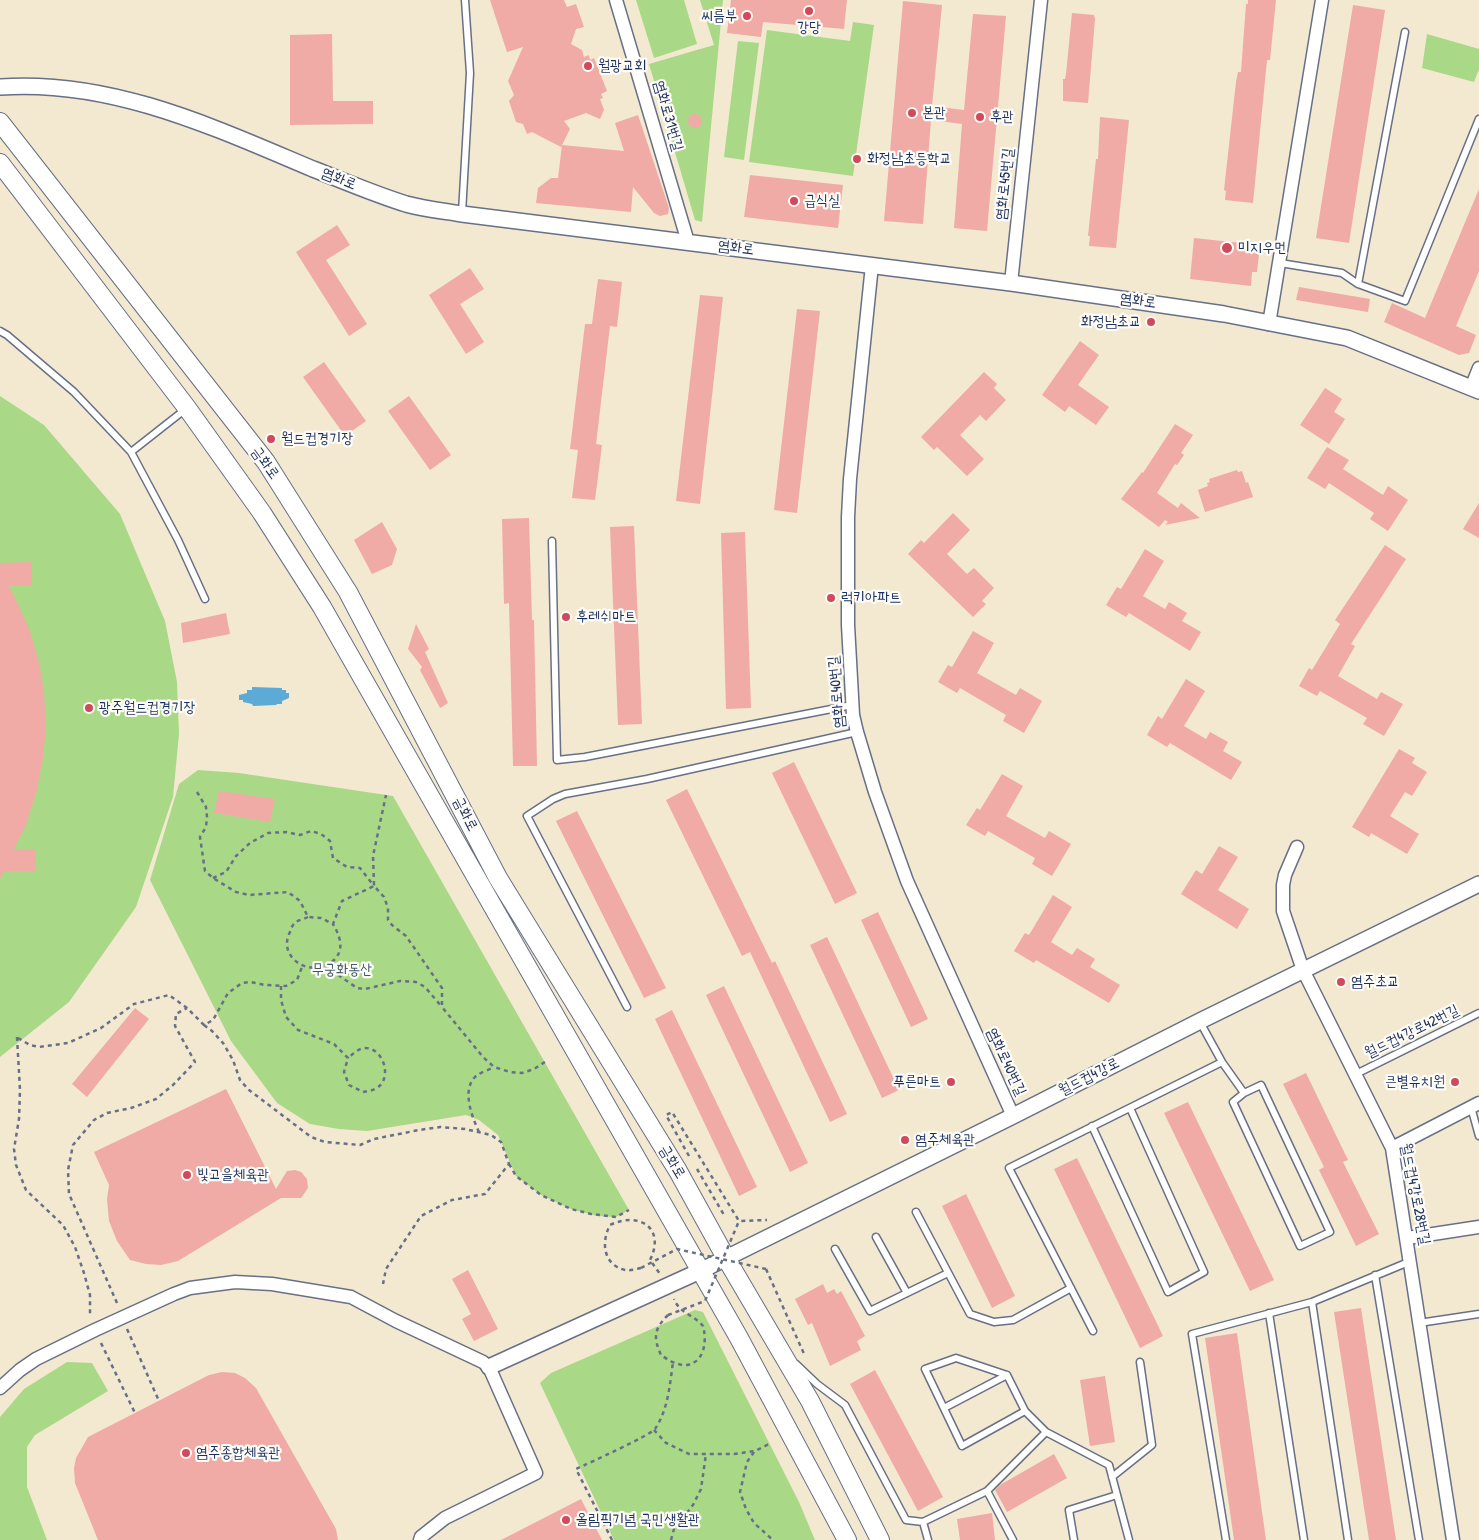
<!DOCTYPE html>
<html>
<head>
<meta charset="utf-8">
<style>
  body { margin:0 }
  canvas { display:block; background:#f3e8d0 }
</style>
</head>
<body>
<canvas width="1479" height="1540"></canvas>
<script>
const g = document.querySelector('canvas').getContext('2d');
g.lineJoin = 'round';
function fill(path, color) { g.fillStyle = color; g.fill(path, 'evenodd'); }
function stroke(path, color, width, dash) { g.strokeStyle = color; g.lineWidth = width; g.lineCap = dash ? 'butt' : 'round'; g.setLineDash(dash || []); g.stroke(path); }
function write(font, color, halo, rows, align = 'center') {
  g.font = font + ' "Patrick Hand","Poor Story",sans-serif'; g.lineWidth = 4.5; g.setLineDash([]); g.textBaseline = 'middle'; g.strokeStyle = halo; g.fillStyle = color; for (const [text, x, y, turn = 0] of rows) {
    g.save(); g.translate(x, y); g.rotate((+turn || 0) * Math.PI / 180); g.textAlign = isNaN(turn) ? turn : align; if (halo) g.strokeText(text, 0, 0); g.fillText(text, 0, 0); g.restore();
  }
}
const green = new Path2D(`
  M636,0H684L697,44L654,58Z
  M700,0H723L702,222L695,220L649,64L714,45Z
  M853,22L874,25L853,176L749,162L767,30L850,41Z
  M1427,34L1479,49V69L1474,82L1422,68Z
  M738,41L759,43L744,160L724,157Z
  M0,396L44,425L120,514L165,621L177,682L179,734L173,797L136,907L69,1002L0,1057Z
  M198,770L239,773L393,796L629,1210L616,1217L597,1216L571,1209L541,1195L516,1176L498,1135L479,1120L466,1115L367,1131L339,1129L310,1124L277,1103L231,1041L150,880L179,784Z
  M695,1310L703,1312L799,1502L815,1540H614L540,1383L551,1373Z
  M67,1362L92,1363L108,1391L35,1435L27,1447V1487L47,1540H0V1417L24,1389Z`);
const water = new Path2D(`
  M252,687L282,688V690H286V693H289V698L282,701V704H277L276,705L253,706L252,704L243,702V700H239V695L247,693V690H252Z`);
const building = new Path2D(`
  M490,0H564L567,7L576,4L584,27L576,29L571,44L582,50L584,57L589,55L590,60L594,58L607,91L601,94L603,98L600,99L604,110L600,119L586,113L564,121L570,129L562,145L624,151L615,123L638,115L669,208L668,214L660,216L654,213L633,187L631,212L536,203L538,188L551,178H558L562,145L561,147L532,132L527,134L523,124L516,122L509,101L514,95L508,81L523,47L507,52Z
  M731,0H847L844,29L763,22L761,37L727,33Z
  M1248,0H1276L1270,60H1267L1253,203L1225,200L1226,191L1224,190L1236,82L1238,72H1241L1246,4H1248Z
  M903,1L942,5L932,106L964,110L973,14L1006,16L987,231L954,228L962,124L931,120L923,224L884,221Z
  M1353,5L1385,10L1349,243L1316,238Z
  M1072,13L1094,15L1095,19L1088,103L1063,101V79H1065L1066,74Z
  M332,34L333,101H373V124L290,125V35Z
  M688 121a7 7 0 1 1 14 0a7 7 0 1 1-14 0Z
  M1100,117L1129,120L1116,248L1089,246L1090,236H1088L1096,159H1098Z
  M750,175L843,185L838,228L744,217Z
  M1479,189V271L1456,326L1476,335L1469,353L1459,355L1384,322L1392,303L1425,318Z
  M337,225L350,245L326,260L367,324L349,336L296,252Z
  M1194,238L1260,245L1257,272H1252L1251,286L1190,279Z
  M470,268L484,289L460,304L484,342L466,354L429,295Z
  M598,279L622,282L617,327L610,326L596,444L602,445L595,500L572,498L578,450L570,449L585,324H592Z
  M1299,287L1370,299L1368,312L1296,300Z
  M700,295L723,297L700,504L676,501Z
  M797,309L820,311L797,513L774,510Z
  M1080,341L1099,355L1078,385L1109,407L1096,425L1069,406L1065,412L1042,395Z
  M324,362L366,421L345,436L303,377Z
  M984,372L997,384L994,388L1006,400L986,421L980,415L960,435L984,459L967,476L937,447L934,450L921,437Z
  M1325,388L1342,399L1334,412L1345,419L1329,444L1300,425Z
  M409,396L451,455L430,470L388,411Z
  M1175,424L1193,435L1181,453L1184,455L1177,465L1175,464L1157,493L1178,508L1181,503L1200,518L1165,525L1168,522L1165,520L1159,527L1121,499L1142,472L1143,473Z
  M1327,447L1349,460L1343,469L1383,495L1388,486L1408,500L1388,531L1370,519L1374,513L1329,483L1325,489L1307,478Z
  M1237,470L1238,472L1242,471L1246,483L1248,482L1253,497L1205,512L1198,490L1208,486L1207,483L1210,482L1209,479Z
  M1479,503V538L1463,529Z
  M953,513L970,530L947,554L967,574L974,568L994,588L982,601L986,604L973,617L908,554L921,540L924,543Z
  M529,518L532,620H534L537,766H513L509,603L504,604L502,519Z
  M382,522L397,549L392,565L372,574L354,540Z
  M634,526L642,724L618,725L610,527Z
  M745,532L751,708L726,709L721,533Z
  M1385,545L1406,559L1351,644L1355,646L1338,676L1377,699L1381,692L1403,704L1384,736L1363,724L1367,718L1320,691L1317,696L1299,686L1309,668L1312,670L1340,624L1335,620Z
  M1145,549L1164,561L1143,596L1165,609L1169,602L1187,613L1182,621L1201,632L1190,651L1129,613L1126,617L1106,605L1117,587L1121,589Z
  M32,562V585H9L30,631L39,662L44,692L46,726L43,758L37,790L26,825L14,849H36V871H4L0,879V563Z
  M226,613L230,634L183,643L181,623Z
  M416,624L429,649L425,652L448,703L440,708L420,670L422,667L408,649Z
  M973,631L994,643L977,673L1016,695L1020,688L1042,701L1024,733L1003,721L1006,715L960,688L957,693L938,682L948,665L952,667Z
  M1186,679L1205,691L1184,726L1206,739L1210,732L1228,742L1223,751L1242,762L1231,780L1170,743L1167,747L1147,735L1158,716L1162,719Z
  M1399,749L1415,758L1412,763L1427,772L1412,796L1405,792L1390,816L1419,834L1407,854L1371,833L1369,837L1352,827Z
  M794,762L857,893L835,904L772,773Z
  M1002,774L1023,786L1006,816L1045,838L1049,831L1071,844L1052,876L1032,864L1035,858L988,831L985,836L966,825L977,808L980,810Z
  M687,789L772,963L775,961L847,1114L830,1122L750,952L742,956L666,800Z
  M219,791L275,799L270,822L214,813Z
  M577,811L666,988L644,998L556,821Z
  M1219,846L1238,857L1218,890L1249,909L1237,929L1181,894L1196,870L1202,874Z
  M1053,895L1072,907L1051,942L1072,955L1077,948L1095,959L1090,967L1120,985L1109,1003L1036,960L1034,963L1014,951L1025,933L1029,935Z
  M878,912L928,1019L911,1027L861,920Z
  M827,937L899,1090L882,1098L810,945Z
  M724,986L808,1163L790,1172L706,995Z
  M135,1008L149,1019L87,1097L72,1084Z
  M672,1010L757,1187L739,1196L655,1019Z
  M1306,1073L1348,1160L1343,1162L1379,1234L1356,1246L1319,1170L1324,1167L1283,1084Z
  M226,1089L276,1189L287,1171L295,1170L301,1172L307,1179L308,1188L301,1198H281L178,1261L161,1265L146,1264L130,1260L117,1241L109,1221L107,1199L109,1185L94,1152Z
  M1188,1102L1274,1280L1250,1291L1164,1113Z
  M1077,1158L1163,1336L1140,1348L1054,1169Z
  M966,1194L1015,1296L992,1308L942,1206Z
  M468,1270L498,1329L474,1341L462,1319L471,1314L452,1279Z
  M823,1284L827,1293L834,1289L837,1294L841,1291L865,1336L857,1341L861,1350L830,1366L812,1323L808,1325L795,1299Z
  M1361,1308L1396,1540H1369L1334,1312Z
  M1237,1333L1266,1540H1234L1205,1338Z
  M875,1370L943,1497L918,1511L850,1384Z
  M222,1372L235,1373L245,1378L256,1388L336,1529L338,1540H98L75,1483L74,1468L76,1458L88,1437L209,1375Z
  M1105,1376L1115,1442L1090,1446L1080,1380Z
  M1054,1454L1067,1478L1007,1512L995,1490L1000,1485Z
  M581,1499L602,1540H501Z
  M992,1513L995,1540H960L957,1519Z`);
const path = new Path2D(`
  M197,792L206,807L207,817L206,827L200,837L205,871L213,878L236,892L249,895L288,892L300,901L308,917L321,918L333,924L342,901L374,886L384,897L388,908V920L392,925L406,936L442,988V1007L483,1057L494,1067L510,1072L522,1073L534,1069L545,1062
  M213,878L226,872L236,856L250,843L268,833L286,832L300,835L311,831L321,834L330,841L333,858L347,867L360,868L374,886
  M374,885L373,856L386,795
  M308,917C304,919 299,920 296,922C293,924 291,928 290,932C278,955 304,974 325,966L357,988L365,989L400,981L416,982L425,987L442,1007
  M325,966C345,956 343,941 333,924
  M281,986V1000L286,1017L298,1030L334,1044L348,1058L344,1072L349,1085L363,1092C367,1091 371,1091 375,1089C393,1081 385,1048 365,1048C359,1048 353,1054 348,1058
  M204,1025L212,1031L223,1043L233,1060L240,1080L249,1090L311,1137L325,1142L360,1145L374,1139L419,1130L440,1127L465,1129L491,1135L501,1142L509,1164L485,1194L452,1200L421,1216L386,1269L383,1284
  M17,1037L20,1090L19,1119L14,1149L16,1165L26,1190L63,1225L75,1247L84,1273L90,1295V1317
  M18,1038L30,1045L39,1047L68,1043L101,1028L134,1004L169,995L187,1008L204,1025L213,1020L228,993L242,983L251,982L265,985L286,986L297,980L302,967
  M479,1132C472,1117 461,1089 476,1076C481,1072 489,1070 494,1067
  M689,1156L666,1115L672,1112L739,1221L767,1220
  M509,1164L516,1176L541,1195L571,1209L591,1214L616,1217L629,1210
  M697,1169L724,1215
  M641,1268C636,1269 630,1271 625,1270C603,1265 601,1242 610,1225C639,1211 666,1228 650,1260L660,1274
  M766,1269L805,1356
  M117,1303L69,1194L68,1170L73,1145L94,1120L107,1113L131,1108L156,1099L173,1085L195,1062L175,1026L176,1014L187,1008
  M668,1315C654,1329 653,1337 661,1355C668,1360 678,1366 687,1365C705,1362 707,1340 703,1326C693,1314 680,1314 674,1299
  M127,1329L159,1401
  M101,1343L135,1413
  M654,1430L666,1443L689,1454H734L755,1451L771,1443
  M754,1452L747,1462L740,1492L746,1509L754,1523L773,1540
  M612,1540L576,1469C589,1463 649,1436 655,1429C668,1410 670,1384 673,1362
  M671,1540L674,1529L693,1505L701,1489L706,1454`);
const service = new Path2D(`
  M462,213L470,73L465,0
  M1280,263L1342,273L1358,284L1405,301L1479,119
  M1358,284L1405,32
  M0,331L7,335L74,392L131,452L178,540L205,599
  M131,452L187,408
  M552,541L557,760L585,757L852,705
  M627,1007L527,816L553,799L565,794L647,779L857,732
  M1222,1062L1244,1093L1261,1085L1330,1232L1300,1246L1233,1102L1244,1093
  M1356,1074L1479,1013
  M1471,1107L1479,1136
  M1092,1126L1168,1292L1204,1272L1130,1108
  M916,1212L970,1314L994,1322L1013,1320L1071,1288
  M876,1237L907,1293
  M835,1249L870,1311L948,1273
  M1375,1275L1419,1540
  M1312,1302L1348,1540
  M1269,1313L1304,1540
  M1419,1323L1479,1314
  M1093,1331L1009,1168L1222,1062L1200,1022
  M796,1364L817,1384L845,1405L906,1520L923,1522L987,1491L1013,1540
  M944,1408L1007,1375
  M1025,1411L962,1446L925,1369L956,1358L1007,1375L1025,1411L1046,1432
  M1112,1477L1152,1445L1140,1362
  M987,1491L1046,1432L1109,1465L1129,1540
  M923,1522L928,1540
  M1074,1540L1069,1510L1117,1495
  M1226,1540L1192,1334L1312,1302L1411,1261`);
const minor = new Path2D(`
  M616,0L688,242
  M872,265L850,479L848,517V625L853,715L857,732L875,792L907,881L1013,1116
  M1011,283L1041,0
  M1269,324L1322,0
  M1471,388L1479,368
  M1297,847L1285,875L1283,885V911L1303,970L1392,1148L1453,1540
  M1392,1148L1479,1103
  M1407,1238L1479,1227
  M0,1388L20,1370L36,1359L95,1330L174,1294L190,1288L235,1282L272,1284L351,1297L396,1321L483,1362L489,1367L536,1473L445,1518L421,1537L420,1540`);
const tertiary = new Path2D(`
  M0,87C111,79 213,127 313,169C344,181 374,194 406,204C424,209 443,211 462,214L1011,283L1224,314L1347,338L1479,391
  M489,1367L700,1271L1013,1116L1200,1021L1479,884`);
const secondary = new Path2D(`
  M0,122L266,462L348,592L498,878L678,1171L726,1258L810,1401L880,1540
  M0,163L187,408L262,513L322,607L739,1338L847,1540`);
const pathBridge = new Path2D(`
  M641,1268L677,1249L766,1269
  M668,1315L705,1301L739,1221`);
const markers = [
  [809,11,5,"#d1495b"],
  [747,16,5,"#d1495b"],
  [588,66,5,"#d1495b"],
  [912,113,5,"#d1495b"],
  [980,117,5,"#d1495b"],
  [857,159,5,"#d1495b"],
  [794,201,5,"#d1495b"],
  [1227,248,6,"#d1495b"],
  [1151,322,5,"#d1495b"],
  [271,439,5,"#d1495b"],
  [831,598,5,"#d1495b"],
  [566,617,5,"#d1495b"],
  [89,708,5,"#d1495b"],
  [1341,982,5,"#d1495b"],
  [951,1082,5,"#d1495b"],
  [1455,1082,5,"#d1495b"],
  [905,1140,5,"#d1495b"],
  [187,1175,5,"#d1495b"],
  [186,1453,5,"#d1495b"],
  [566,1520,5,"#d1495b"]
];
const poiNames = [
  ["씨름부",737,16,"right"],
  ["강당",809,28,"center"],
  ["월광교회",598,66],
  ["본관",922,113],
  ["후관",990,117],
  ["화정남초등학교",867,159],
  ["급식실",804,201],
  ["미지우먼",1238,248],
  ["화정남초교",1141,322,"right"],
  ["월드컵경기장",281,439],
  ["럭키아파트",841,598],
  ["후레쉬마트",576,617],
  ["광주월드컵경기장",99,708],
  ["염주초교",1351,982],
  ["푸른마트",941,1082,"right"],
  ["큰별유치원",1445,1082,"right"],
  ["염주체육관",915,1140],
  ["빛고을체육관",197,1175],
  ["염주종합체육관",196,1453],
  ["올림픽기념 국민생활관",576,1520]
];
const streetNames = [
  ["염화로31번길",668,116,74],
  ["염화로",339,179,22],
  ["염화로45번길",1005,184,-84],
  ["염화로",736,248,7],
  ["염화로",1138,301,8],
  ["금화로",265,463,54],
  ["염화로40번길",837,692,-95],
  ["금화로",465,814,63],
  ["월드컵4강로42번길",1412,1032,-26],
  ["염화로40번길",1006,1062,65],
  ["월드컵4강로",1089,1077,-27],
  ["금화로",672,1162,59],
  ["월드컵4강로28번길",1415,1194,79]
];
const parkNames = [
  ["무궁화동산",342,970]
];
fill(green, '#a9d987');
fill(water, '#5caad6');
fill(building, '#f0aba6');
stroke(service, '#677086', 9);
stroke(minor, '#677086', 15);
stroke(tertiary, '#677086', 18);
stroke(secondary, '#677086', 20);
stroke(path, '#677086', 2.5, [4, 4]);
stroke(service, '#fff', 6);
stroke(minor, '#fff', 12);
stroke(tertiary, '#fff', 15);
stroke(secondary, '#fff', 18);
stroke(pathBridge, '#677086', 2.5, [4, 4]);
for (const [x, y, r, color] of markers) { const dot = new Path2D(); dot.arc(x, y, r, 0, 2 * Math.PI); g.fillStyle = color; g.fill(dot); stroke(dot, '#fdfcf7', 2); }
write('15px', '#1b2f5e', '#fdfcf7', poiNames, 'left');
write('15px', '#1b2f5e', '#fdfcf7', streetNames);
write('15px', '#3e5a68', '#fdfcf7', parkNames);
</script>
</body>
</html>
